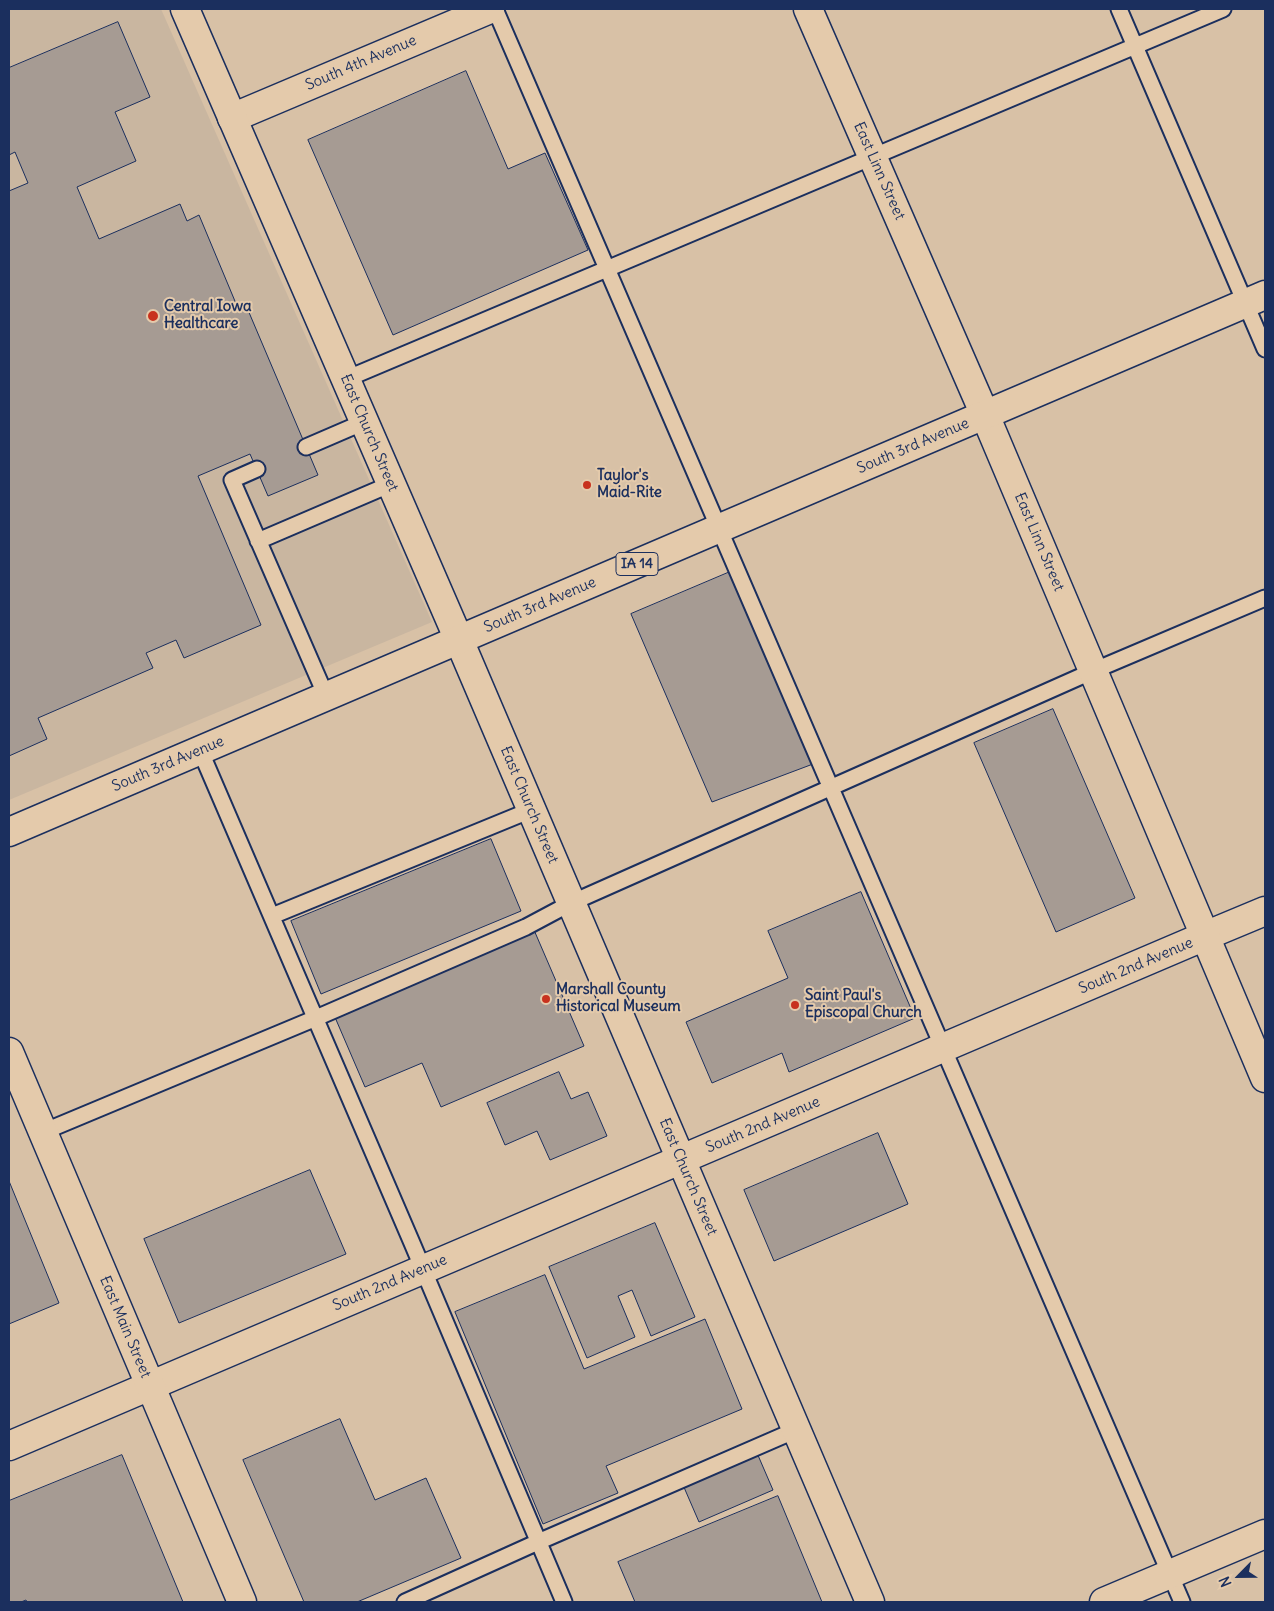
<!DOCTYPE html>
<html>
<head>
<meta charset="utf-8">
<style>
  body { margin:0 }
  #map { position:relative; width:1274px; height:1611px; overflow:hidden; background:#d8c1a6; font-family:Delius,sans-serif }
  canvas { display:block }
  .frame { position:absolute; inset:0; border:10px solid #1b2f5e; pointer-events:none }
  .north { position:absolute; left:1214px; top:1551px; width:50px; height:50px; -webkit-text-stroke:4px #e4caab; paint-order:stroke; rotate:247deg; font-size:14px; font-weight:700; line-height:20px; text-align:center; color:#1b2f5e }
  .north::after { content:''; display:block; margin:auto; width:18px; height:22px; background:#1b2f5e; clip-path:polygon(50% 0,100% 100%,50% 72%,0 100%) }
</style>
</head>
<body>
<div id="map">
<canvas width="1274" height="1611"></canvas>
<div class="frame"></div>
<div class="north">N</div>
</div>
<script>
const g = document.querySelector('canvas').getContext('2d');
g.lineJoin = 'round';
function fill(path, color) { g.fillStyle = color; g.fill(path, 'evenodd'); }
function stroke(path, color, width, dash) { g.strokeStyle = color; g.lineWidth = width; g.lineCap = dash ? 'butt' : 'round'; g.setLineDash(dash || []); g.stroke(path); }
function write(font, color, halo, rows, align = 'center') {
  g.font = font + ' Delius,sans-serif'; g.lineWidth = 4; g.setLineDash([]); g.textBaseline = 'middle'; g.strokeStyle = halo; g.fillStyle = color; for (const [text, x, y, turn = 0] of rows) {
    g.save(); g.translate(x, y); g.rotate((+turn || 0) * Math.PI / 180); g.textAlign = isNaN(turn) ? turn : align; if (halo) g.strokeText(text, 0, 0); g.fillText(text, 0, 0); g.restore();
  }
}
const built = new Path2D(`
  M9,9H161L432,622L9,800Z`);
const building = new Path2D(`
  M118,22L150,97L115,112L136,161L77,187L99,239L180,204L187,221L199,215L237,306L245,303L318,475L268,496L250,454L198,476L261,625L184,658L176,640L146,653L153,668L38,718L47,739L9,756V191L28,183L15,152L9,155V68Z
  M466,71L508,169L545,153L588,250L393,335L308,140Z
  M730,572L813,764L712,802L631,614Z
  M1053,709L1135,898L1056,932L974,743Z
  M491,839L521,911L321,994L291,921Z
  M861,892L915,1018L789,1072L782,1053L712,1083L686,1022L788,978L768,931Z
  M534,930L584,1046L441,1107L422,1063L365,1087L334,1015Z
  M559,1072L571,1099L588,1092L607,1136L550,1160L537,1131L505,1145L487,1103Z
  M878,1133L908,1204L774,1261L744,1190Z
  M310,1170L346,1254L179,1323L144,1239Z
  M9,1181L59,1303L9,1324Z
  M655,1223L695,1317L651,1336L632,1290L618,1296L635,1337L587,1358L549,1267Z
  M545,1275L584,1369L705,1319L742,1409L606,1466L618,1493L543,1524L455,1312Z
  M340,1419L375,1500L426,1478L461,1558L357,1602H304L243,1460Z
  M757,1453L773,1490L699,1522L683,1485Z
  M122,1455L183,1602H27L26,1600L21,1602H9V1501Z
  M778,1496L822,1602H635L618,1562Z`);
const service = new Path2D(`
  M495,9L1182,1602
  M1119,9L1265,349
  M346,379L1223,9
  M306,447L364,422
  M257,469L232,480L326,696
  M258,541L391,484
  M200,750L412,1243L564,1602
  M272,916L531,810
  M43,1132L316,1018L526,927L571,903L1093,671L1265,598
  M405,1602L538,1542L796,1430`);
const minor = new Path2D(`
  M808,9L985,415
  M232,118L490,9
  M1205,936L1265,911`);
const tertiary = new Path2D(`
  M185,9L459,640L870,1602
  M985,415L1265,1078
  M9,1446L1205,936
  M1104,1602L1265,1534`);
const secondary = new Path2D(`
  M9,1052L242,1602`);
const primary = new Path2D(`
  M9,832L1265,295`);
const markers = [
  [153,316,6,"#c8321e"],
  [587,485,5,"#c8321e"],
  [546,999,5,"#c8321e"],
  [795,1005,5,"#c8321e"]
];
const shields = [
  [637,564,42]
];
const shieldNames = [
  ["IA 14",637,564]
];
const streetNames = [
  ["South 4th Avenue",361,63,-23],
  ["East Linn Street",879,171,66],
  ["East Church Street",369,433,67],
  ["South 3rd Avenue",913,446,-23],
  ["East Linn Street",1039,542,67],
  ["South 3rd Avenue",540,605,-23],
  ["South 3rd Avenue",168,764,-23],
  ["East Church Street",529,805,67],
  ["South 2nd Avenue",1136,966,-23],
  ["South 2nd Avenue",763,1125,-23],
  ["East Church Street",688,1177,67],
  ["South 2nd Avenue",390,1283,-23],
  ["East Main Street",125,1327,67]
];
const poiNames = [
  ["Central Iowa",164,307],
  ["Healthcare",164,324],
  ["Taylor's",597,476],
  ["Maid-Rite",597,493],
  ["Marshall County",556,990],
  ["Historical Museum",556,1007],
  ["Saint Paul's",805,996],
  ["Episcopal Church",805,1013]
];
fill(built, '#c9b6a0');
fill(building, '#a69b93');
stroke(building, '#1b2f5e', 1);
stroke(service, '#1b2f5e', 19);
stroke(minor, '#1b2f5e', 31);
stroke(tertiary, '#1b2f5e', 31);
stroke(secondary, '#1b2f5e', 31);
stroke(primary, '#1b2f5e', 31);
stroke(service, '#e4caab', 15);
stroke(minor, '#e4caab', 28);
stroke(tertiary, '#e4caab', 28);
stroke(secondary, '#e4caab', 28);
stroke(primary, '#e4caab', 28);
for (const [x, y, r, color] of markers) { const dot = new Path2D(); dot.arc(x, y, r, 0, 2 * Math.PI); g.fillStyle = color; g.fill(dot); stroke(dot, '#e4caab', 2); }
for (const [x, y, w] of shields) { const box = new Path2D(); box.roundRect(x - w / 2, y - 11.5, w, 23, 4); g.fillStyle = '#e4caab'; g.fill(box); stroke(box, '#1b2f5e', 1); }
write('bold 14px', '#1b2f5e', null, shieldNames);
write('15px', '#1b2f5e', '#e4caab', streetNames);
write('bold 15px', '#1b2f5e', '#e4caab', poiNames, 'left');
</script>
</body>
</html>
